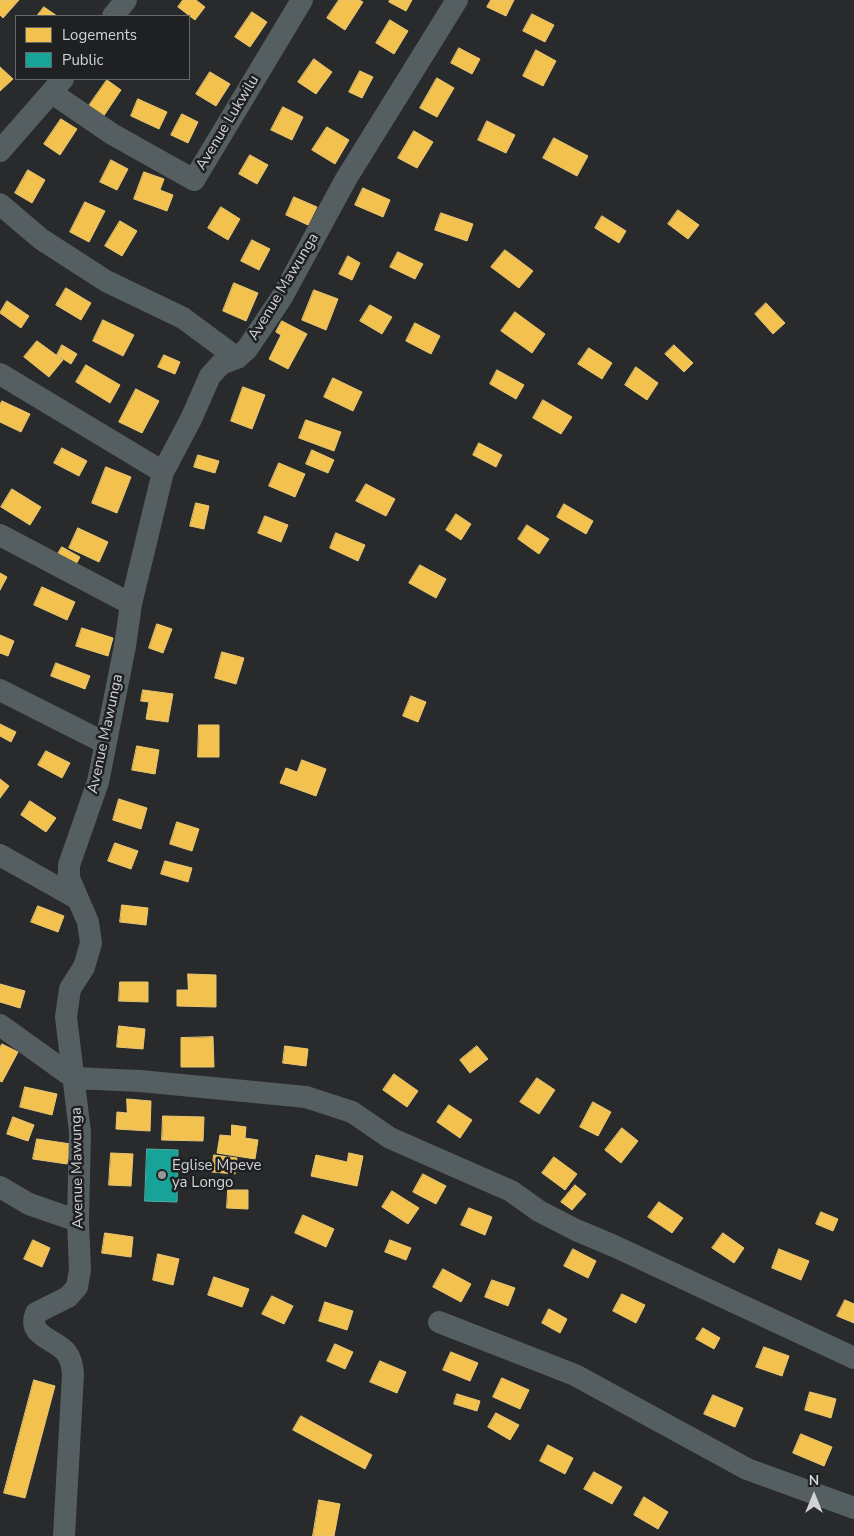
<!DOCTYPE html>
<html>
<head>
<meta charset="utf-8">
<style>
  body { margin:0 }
  #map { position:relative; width:854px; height:1536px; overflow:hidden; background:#282a2b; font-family:"Nunito Sans",sans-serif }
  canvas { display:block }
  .legend { position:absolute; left:15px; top:15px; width:175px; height:65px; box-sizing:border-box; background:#1e2022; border:1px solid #666769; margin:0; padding:6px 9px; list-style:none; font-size:15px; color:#d1d2d4 }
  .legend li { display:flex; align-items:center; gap:10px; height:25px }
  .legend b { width:25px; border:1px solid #666769 }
  .north { position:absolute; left:789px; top:1471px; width:50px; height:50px; -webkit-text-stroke:4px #1e2022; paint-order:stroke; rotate:0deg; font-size:14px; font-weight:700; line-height:20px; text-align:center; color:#d1d2d4 }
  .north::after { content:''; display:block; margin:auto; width:18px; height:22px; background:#d1d2d4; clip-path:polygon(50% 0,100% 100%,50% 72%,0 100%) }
</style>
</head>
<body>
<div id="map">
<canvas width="854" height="1536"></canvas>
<ul class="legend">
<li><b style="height:14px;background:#f2c14e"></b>Logements</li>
<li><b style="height:14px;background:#17a398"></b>Public</li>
</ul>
<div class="north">N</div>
</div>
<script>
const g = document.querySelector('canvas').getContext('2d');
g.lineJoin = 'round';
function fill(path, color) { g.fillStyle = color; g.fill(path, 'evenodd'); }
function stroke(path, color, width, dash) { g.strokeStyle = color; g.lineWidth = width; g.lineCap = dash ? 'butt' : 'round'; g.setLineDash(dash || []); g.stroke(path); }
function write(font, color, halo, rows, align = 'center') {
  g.font = font + ' "Nunito Sans",sans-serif'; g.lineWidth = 5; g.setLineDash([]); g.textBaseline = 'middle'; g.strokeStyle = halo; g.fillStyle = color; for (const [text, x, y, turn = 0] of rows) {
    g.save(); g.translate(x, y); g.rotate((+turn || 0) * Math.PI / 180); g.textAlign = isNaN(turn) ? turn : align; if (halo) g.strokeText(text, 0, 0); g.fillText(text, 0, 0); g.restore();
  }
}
const homes = new Path2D(`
  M0,0H19L3,18L0,15Z
  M183,0H196L205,7L195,20L178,7Z
  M339,0H359L363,2L345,30L327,18Z
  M390,0H412L406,11L389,2Z
  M491,0H514L506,16L487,7Z
  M44,7L57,16H37Z
  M252,12L267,22L250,47L235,37Z
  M532,14L554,25L545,42L523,31Z
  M390,20L408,31L394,54L376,43Z
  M459,48L480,59L472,74L451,63Z
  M536,50L556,61L543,86L523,76Z
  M314,59L332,72L316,94L298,82Z
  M0,67L13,79L0,91Z
  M360,71L373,77L362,98L349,92Z
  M210,72L230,84L216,106L196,94Z
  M437,78L454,88L437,117L420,108Z
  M107,80L121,90L103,117L88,107Z
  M138,99L167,112L159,129L131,116Z
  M283,107L303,117L292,140L271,130Z
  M182,114L198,122L188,143L171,135Z
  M61,119L77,129L60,155L44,144Z
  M487,121L515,135L506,153L478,140Z
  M327,127L349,140L335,164L312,150Z
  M414,131L433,142L417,168L398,158Z
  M554,138L588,156L577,176L543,158Z
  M250,155L268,165L257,184L239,174Z
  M111,160L128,169L117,190L100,182Z
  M28,170L45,180L32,203L15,193Z
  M144,172L164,179L160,190L173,195L167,211L134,199Z
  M363,188L390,200L383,217L355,205Z
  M294,197L317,207L308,225L286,215Z
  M85,202L105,211L89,242L70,232Z
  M221,207L240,219L228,240L208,228Z
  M678,210L699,225L688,239L668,224Z
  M441,213L473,224L467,241L435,230Z
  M602,216L626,231L619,243L595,228Z
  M120,221L137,231L122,256L105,246Z
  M252,240L270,249L259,270L241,261Z
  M505,250L533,271L519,288L491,267Z
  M398,252L423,264L415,279L390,267Z
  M348,256L360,263L352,280L339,274Z
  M234,283L258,293L246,321L223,311Z
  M66,288L91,303L81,320L56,305Z
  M314,290L338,299L326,330L302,320Z
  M7,301L29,316L21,328L0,313Z
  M766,303L785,323L773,334L755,314Z
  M370,305L392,317L382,334L360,321Z
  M515,312L545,334L532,353L501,331Z
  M103,320L134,335L123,356L93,341Z
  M282,321L307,334L288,369L269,359L281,335L276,332Z
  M415,323L440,336L431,354L406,341Z
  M37,341L63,360L49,377L24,357Z
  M62,345L77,354L71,364L57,355Z
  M674,345L693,363L684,372L665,354Z
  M589,348L612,363L602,379L578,364Z
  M164,355L180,362L175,374L158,367Z
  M86,365L120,385L110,403L76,382Z
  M636,367L658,383L647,400L625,385Z
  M497,370L524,385L516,399L490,384Z
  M333,378L362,392L353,411L324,397Z
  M243,387L265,395L252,429L231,421Z
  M136,389L159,401L142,433L119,422Z
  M543,400L572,417L561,434L533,418Z
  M2,401L30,414L21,432L0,422V405Z
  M306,420L341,432L334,451L299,438Z
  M479,443L502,455L496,467L473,455Z
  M62,448L87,461L79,476L54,463Z
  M312,450L334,460L328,473L306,464Z
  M198,455L219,461L215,473L194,467Z
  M279,463L305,474L295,497L269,486Z
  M106,467L131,477L117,513L92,503Z
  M366,484L395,499L386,516L356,501Z
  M12,489L41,507L30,525L1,507Z
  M196,503L209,506L204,529L190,526Z
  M564,504L593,521L586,534L557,517Z
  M456,514L471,524L461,540L446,530Z
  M265,516L288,525L281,542L258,533Z
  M527,525L549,539L539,554L518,539Z
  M78,528L108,542L99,562L69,548Z
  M336,533L365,545L358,561L330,548Z
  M62,547L80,557L73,570L54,560Z
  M420,565L446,579L436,598L409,583Z
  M0,573L7,577L0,590Z
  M42,587L75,602L67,620L34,605Z
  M157,624L172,629L163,653L149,648Z
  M82,628L113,638L108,656L76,646Z
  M0,635L14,641L8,656L0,653Z
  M222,652L244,658L236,684L215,678Z
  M56,663L90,676L85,689L51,676Z
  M143,690L173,694L168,722L146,719L149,702L141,701Z
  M411,696L426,702L418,722L403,716Z
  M0,724L16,732L11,742L0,736Z
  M199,725H219V757H198Z
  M137,746L159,750L155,774L132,770Z
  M46,751L70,763L62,778L38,765Z
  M302,760L326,769L316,796L280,783L286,768L297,772Z
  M0,779L9,786L0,798Z
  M119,799L147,808L141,829L113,820Z
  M30,801L56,818L46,832L21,815Z
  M177,822L199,829L192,851L170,844Z
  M115,843L138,851L131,869L108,861Z
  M165,861L192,868L188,882L161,874Z
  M122,905L148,908L146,925L120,922Z
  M38,906L64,916L58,932L31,922Z
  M188,974L216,975V1007L177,1006V990H188Z
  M120,982H148V1002L119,1001Z
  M0,984L25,991L20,1008L0,1002Z
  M119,1026L145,1029L143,1049L117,1047Z
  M213,1037L214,1067H181V1038Z
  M2,1044L18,1052L2,1082L0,1081V1048Z
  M285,1046L308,1049L306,1066L283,1063Z
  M477,1046L488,1059L470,1073L460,1060Z
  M394,1074L418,1091L407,1107L383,1090Z
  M537,1078L555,1090L539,1114L520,1102Z
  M25,1087L57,1094L52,1115L20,1107Z
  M127,1099L151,1101L150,1131L116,1129L117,1112L127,1113Z
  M593,1102L611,1112L598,1136L580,1127Z
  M449,1105L472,1120L460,1138L437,1122Z
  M163,1116L204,1117L203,1141L162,1140Z
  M13,1117L34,1125L28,1141L7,1134Z
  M232,1125L246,1127L245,1138L258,1140L255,1159L217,1153L220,1135L231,1136Z
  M622,1128L638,1141L621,1163L605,1150Z
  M37,1139L71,1144L67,1164L33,1159Z
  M111,1153L133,1154L131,1186L109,1185Z
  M349,1153L363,1156L357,1186L311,1176L316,1155L347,1162Z
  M214,1155L237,1158L235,1174L212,1172Z
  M554,1157L577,1174L565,1190L542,1173Z
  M423,1174L446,1186L436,1204L413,1192Z
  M575,1185L586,1194L572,1210L561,1202Z
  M228,1190H248V1209L227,1208Z
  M392,1191L419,1208L408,1224L382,1207Z
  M659,1202L683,1218L672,1233L648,1217Z
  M469,1208L492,1217L485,1235L461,1225Z
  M821,1212L838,1219L833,1231L816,1224Z
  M303,1215L334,1229L326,1247L295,1233Z
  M105,1233L133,1237L131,1257L102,1253Z
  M723,1233L744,1248L734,1263L712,1248Z
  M33,1240L50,1248L42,1267L24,1259Z
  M390,1240L411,1248L406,1260L385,1252Z
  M573,1249L596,1261L588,1278L564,1266Z
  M779,1249L809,1261L801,1280L772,1268Z
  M158,1254L179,1259L173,1285L153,1280Z
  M443,1269L471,1284L461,1302L433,1287Z
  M214,1277L249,1289L242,1307L208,1295Z
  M492,1280L515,1288L508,1306L485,1297Z
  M622,1294L645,1305L636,1323L613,1311Z
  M272,1296L293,1306L284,1324L262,1314Z
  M845,1300L854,1304V1323L837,1316Z
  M325,1302L353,1311L347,1330L319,1321Z
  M549,1309L567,1319L560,1333L542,1323Z
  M703,1328L720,1338L714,1349L696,1339Z
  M335,1344L353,1352L345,1369L327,1361Z
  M764,1347L789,1356L782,1376L756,1367Z
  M451,1352L478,1363L470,1381L443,1370Z
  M380,1361L406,1372L397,1393L370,1382Z
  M502,1378L529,1390L520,1409L493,1397Z
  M34,1380L55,1386L25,1498L4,1493Z
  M810,1392L836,1399L831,1418L805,1410Z
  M457,1394L480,1401L477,1411L454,1404Z
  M713,1395L743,1408L735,1427L704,1414Z
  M496,1413L519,1425L510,1440L488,1427Z
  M301,1416L372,1455L365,1469L293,1430Z
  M801,1434L832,1447L824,1466L793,1453Z
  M548,1445L573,1458L565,1474L540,1461Z
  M594,1472L622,1487L612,1504L584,1489Z
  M644,1497L668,1512L658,1529L634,1515Z
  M319,1500L340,1504L334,1536H313Z`);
const public = new Path2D(`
  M147,1149L178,1150L177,1202L145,1201Z`);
const minor = new Path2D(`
  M113,16L126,0
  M52,93L112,134L194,180L302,0
  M0,151L63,79
  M0,204L41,239L106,281L183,318L237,358
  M0,374L163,472
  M0,535L131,604
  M0,690L105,743
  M0,855L78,899
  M0,1025L74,1078L140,1081L306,1097L352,1112L390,1138L511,1191L539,1211L576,1230L614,1246L854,1358
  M0,1187L29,1204L78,1221
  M439,1322L575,1375L747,1469L854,1508
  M64,1536L73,1374C72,1365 71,1358 65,1351C53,1338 27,1336 36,1313L68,1297L77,1287L80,1270L78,1221L80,1132L66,1017L70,989L84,967L91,943L88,922L69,878V865L98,782L125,646L131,604L163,472L191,419L210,376L221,364L237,358L247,349L282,297L346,179L457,0`);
const markers = [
  [162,1175,5,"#969799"]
];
const streetNames = [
  ["Avenue Lukwilu",228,123,-59],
  ["Avenue Mawunga",284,287,-59],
  ["Avenue Mawunga",106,734,-78],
  ["Avenue Mawunga",78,1168,-91]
];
const poiNames = [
  ["Eglise Mpeve",172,1166],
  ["ya Longo",172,1183]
];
fill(homes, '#f2c14e');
stroke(homes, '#e8c676', 1);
fill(public, '#17a398');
stroke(public, '#4fb1aa', 1);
stroke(minor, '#555f61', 22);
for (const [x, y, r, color] of markers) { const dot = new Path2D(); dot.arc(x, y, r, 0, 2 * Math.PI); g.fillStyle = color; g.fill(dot); stroke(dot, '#1e2022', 2); }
write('15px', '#d1d2d4', '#1e2022', streetNames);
write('15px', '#d1d2d4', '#1e2022', poiNames, 'left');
</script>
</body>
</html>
